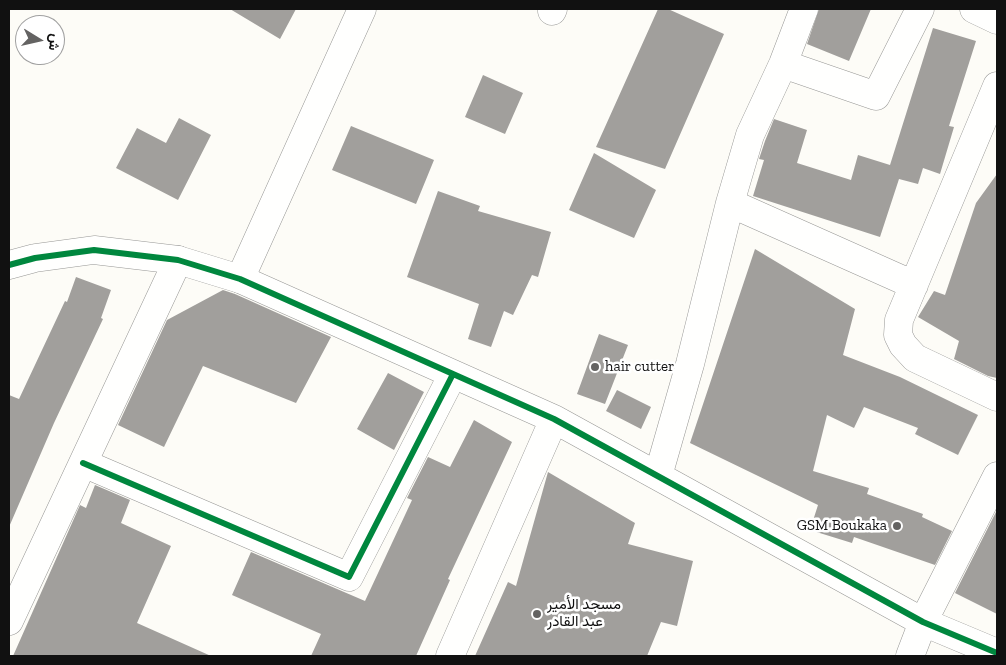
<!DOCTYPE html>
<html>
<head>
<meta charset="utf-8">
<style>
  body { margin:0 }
  #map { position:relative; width:1006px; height:665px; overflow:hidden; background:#fdfcf7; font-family:"Zilla Slab",Vazirmatn,serif }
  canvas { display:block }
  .frame { position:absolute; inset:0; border:10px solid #111; pointer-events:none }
  .north { position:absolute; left:15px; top:15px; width:50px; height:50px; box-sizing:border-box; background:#fff; border:1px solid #a0a0a0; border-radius:50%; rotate:99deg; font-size:14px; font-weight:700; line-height:20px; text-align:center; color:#111 }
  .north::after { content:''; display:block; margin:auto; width:18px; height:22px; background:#646362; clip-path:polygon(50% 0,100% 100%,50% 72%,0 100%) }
</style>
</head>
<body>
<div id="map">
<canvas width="1006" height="665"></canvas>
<div class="frame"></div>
<div class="north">ش</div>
</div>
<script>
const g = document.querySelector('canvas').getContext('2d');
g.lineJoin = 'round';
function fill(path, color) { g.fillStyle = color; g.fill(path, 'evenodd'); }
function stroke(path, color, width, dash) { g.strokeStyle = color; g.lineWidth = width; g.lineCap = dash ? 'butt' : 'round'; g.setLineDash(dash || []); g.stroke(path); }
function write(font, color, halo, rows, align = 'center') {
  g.font = font + ' "Zilla Slab",Vazirmatn,serif'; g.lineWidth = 5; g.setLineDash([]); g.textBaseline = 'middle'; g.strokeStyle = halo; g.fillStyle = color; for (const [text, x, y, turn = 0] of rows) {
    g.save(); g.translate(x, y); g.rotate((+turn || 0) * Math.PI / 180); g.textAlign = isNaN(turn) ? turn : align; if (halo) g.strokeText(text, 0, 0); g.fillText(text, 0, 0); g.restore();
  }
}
const building = new Path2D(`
  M230,9H296L280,39Z
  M658,9H668L724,34L665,169L596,147Z
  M819,9H871L849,61L807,44Z
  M933,28L976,41L949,126L954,127L940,174L923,168L918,184L899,179L880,237L753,196L764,160L759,159L765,141L774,119L807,130L797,163L851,180L858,155L890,165Z
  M483,75L523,93L505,134L465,117Z
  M179,118L211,135L178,200L116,168L137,128L166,143Z
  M351,126L434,160L416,204L332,170Z
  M594,153L656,190L634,238L569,210Z
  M997,174V378L988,376L954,359L959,341L918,317L934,291L945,295L976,203Z
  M438,191L480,206L478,211L551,232L538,277L532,275L513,315L504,311L491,347L468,339L479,304L407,277Z
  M755,249L855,309L843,355L900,377L978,415L958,455L915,434L918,428L864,407L854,428L827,415L813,471L869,488L867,494L923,514L922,517L952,531L935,565L854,537L852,543L810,530L818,505L690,443Z
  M76,277L111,290L101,318L103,319L54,423L9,527V395L19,399L65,301L67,302Z
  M223,290L235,294L331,337L296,403L203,366L164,447L118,425L167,320Z
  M599,334L628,345L605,404L577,394Z
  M388,373L424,392L394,450L357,429Z
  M617,390L651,407L641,429L606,411Z
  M474,420L512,442L448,579L450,580L416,656H311L321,634L232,595L251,552L365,601L412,500L407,498L428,457L450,467Z
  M548,472L635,523L628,544L693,561L677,626L661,622L647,656H475L508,582L516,586Z
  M95,485L130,500L121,523L171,546L137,623L211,656H13L80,505L86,508Z
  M997,510V614L955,593Z`);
const minor = new Path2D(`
  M974,9L997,20
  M552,11L553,9
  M783,64L876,96L920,9
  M997,86L899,320L898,335L903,345L915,358L997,397
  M730,203L914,285
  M240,279L554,419L923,622L997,653
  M83,463L349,577L453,374
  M658,476L690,364L730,203L750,135L783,64L804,9
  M9,621L178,260
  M450,656L554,419
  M910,656L923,622L997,476`);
const tertiary = new Path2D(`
  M9,265L35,258L94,250L178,260L240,279L362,9`);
const cycleway = new Path2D(`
  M9,265L35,258L94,250L178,260L240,279L554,419L923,622L997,653
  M83,463L349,577L453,374`);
const markers = [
  [595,367,5,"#646362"],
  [897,526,5,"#646362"],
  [537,614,5,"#646362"]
];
const poiNames = [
  ["hair cutter",605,367],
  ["GSM Boukaka",887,526,"right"],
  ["مسجد الأمير",547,605],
  ["عبد القادر",547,622]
];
fill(building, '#a19f9c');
stroke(minor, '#979795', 29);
stroke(tertiary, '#979795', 29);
stroke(minor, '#fffffe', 28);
stroke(tertiary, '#fffffe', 28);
stroke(cycleway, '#00873e', 6);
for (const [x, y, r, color] of markers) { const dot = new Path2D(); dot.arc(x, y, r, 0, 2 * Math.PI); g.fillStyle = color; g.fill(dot); stroke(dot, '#fff', 2); }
write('15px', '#111', '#fff', poiNames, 'left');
</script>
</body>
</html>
